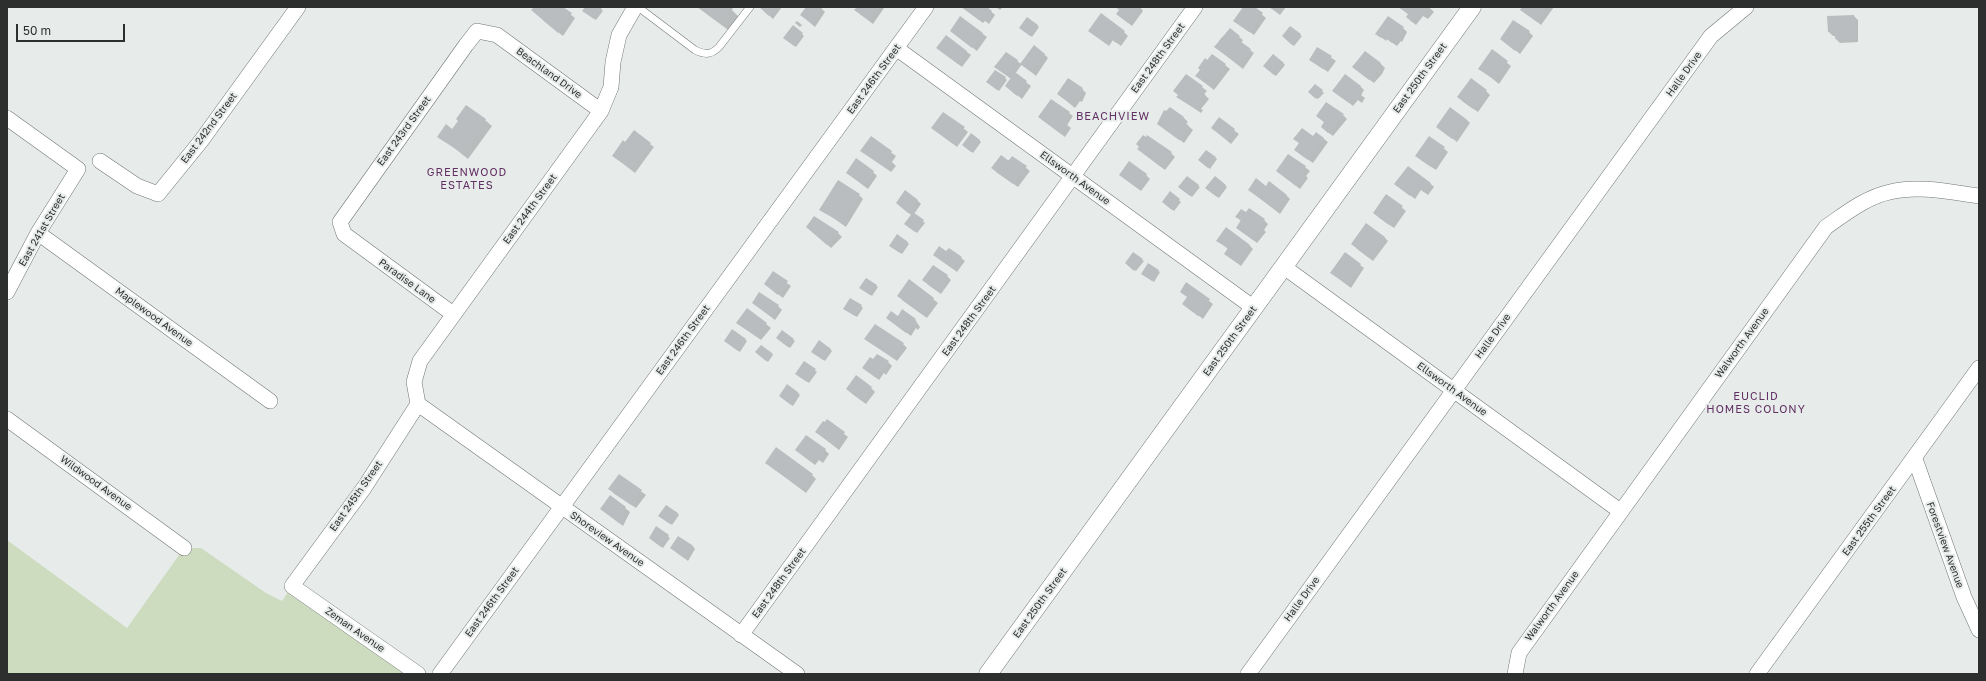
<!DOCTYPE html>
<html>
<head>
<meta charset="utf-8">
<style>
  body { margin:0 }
  #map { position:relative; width:1986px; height:681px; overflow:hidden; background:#e7eceb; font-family:"Golos Text",sans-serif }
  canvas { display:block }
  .frame { position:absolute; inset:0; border:8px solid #2d2f2e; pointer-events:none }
  .scale { position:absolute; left:16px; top:24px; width:109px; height:18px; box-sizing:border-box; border:2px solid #2d2f2e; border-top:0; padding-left:5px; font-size:12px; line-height:14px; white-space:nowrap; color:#2d2f2e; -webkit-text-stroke:3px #e7eceb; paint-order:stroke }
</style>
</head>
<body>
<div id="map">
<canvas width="1986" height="681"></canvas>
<div class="frame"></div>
<div class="scale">50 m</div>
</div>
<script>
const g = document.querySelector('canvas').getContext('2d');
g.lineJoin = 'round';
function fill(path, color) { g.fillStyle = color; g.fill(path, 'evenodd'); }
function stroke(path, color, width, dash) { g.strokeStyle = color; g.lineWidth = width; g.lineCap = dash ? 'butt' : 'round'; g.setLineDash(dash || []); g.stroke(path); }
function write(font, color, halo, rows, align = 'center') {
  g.font = font + ' "Golos Text",sans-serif'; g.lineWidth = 4; g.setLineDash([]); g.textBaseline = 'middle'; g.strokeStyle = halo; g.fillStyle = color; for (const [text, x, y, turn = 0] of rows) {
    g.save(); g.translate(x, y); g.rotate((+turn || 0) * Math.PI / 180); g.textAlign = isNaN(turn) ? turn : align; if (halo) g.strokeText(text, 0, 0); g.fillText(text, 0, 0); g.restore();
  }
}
const green = new Path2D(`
  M7,540L127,628L184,548H201L266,593L282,601L292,586L418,674H7Z`);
const shadow = new Path2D(`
  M535,7H561L575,18L563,36L544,21Z
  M586,7H598L603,11L596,20L585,12Z
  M697,7H733L732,10L741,19L731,32Z
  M760,7H782L773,19Z
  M807,7H820L825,12L815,27L801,15Z
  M858,7H884V8L873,24L860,14Z
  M962,7H986L995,15L989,24L985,21L983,23Z
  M996,7H1003L1000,10Z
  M1116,7H1140L1143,11L1132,26L1117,14L1120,10Z
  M1244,7H1253L1266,18L1254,35L1234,21Z
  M1269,7H1286L1280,15Z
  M1400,7H1429L1434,12L1428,19L1423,16L1416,25L1411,21L1409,15Z
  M1524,7H1554L1541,25L1522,10Z
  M1854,16L1858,20V42L1840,43L1836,39V36H1833L1829,32Z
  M961,18L987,37L977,51L951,31Z
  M1027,18L1039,27L1032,37L1022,29Z
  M797,21L802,25L800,27L795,23Z
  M793,26L804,36L796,47L786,39Z
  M1403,28L1407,32L1402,42L1401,41L1397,46L1387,39L1386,41L1376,33Z
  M1089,31L1124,32L1128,36L1121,46L1113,40L1109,46Z
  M1529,32L1533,36L1520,54L1501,39Z
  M1300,35L1302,36L1294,46L1285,38Z
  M946,36L971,55L962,67L942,52Z
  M1222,37L1224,38L1239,37L1243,40L1241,43L1254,53L1243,69L1215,47Z
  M1317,48L1336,61L1328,72L1310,60Z
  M1492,51L1511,66L1499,84L1479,68Z
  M1007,53L1021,64L1044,54L1048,58L1036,76L1022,64L1015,74L1031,86L1022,99L1006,86L1011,79L996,67Z
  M1212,55L1230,69L1214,90L1201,80Z
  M1283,63L1285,65L1276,76L1266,68Z
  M1381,64L1385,68L1382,74L1374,83L1353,67Z
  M1186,75L1207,91L1204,94L1209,99L1201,109L1203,110L1201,113L1178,97Z
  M1005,78L1007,80L999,91L989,83Z
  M1315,85L1324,93L1318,99L1309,92Z
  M1360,86L1364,90L1361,95L1365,98L1362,103L1358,100L1353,106L1334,91Z
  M1082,89L1086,93L1082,102L1080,101L1075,108L1058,94Z
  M1486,91L1490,95L1478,112L1462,101Z
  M1170,108L1184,118L1188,122L1186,124L1193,130L1184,143L1158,124L1163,118L1161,117Z
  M944,113L968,132L957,147L933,128Z
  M1069,113L1073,116L1067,125L1071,128L1065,137L1039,117Z
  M1343,115L1347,119L1333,136L1326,131L1325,123L1317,116Z
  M1219,119L1239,134L1231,144L1212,128Z
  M1466,119L1470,123L1457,142L1437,127Z
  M485,120L492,126L468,159L439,136Z
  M1316,133L1328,142L1313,163L1300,154V144L1295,139L1313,137Z
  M1430,137L1448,152L1436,170L1421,160Z
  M871,138L896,156L892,162L896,166L891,172L862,151Z
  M979,140L981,142L973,153L965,147Z
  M626,144H650L654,147L635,173L617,159Z
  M1143,153H1171L1175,157L1165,170Z
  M1289,155L1310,171L1306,176L1308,178L1300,189L1277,171Z
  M1012,157L1030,171L1018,187L996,172Z
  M1216,158L1217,159L1210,169L1201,162Z
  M873,172L877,176L868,189L852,177Z
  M1120,175H1146L1150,179L1141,191Z
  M1215,177L1227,187L1219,198L1208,190Z
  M1430,183L1434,187L1428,195L1421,190L1415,199L1396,184Z
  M1198,186L1200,187L1192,197L1181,188Z
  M1266,187L1286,195L1290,199L1280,214L1249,190Z
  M1170,193L1181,202L1174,211L1165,204Z
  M859,195L863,199L846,227L821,209Z
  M1387,196L1406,211L1394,228L1378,217Z
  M917,200L921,204L914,214L925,223L917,233L907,225L911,215L897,203Z
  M1236,216L1264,220L1268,224L1264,230L1266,232L1257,243L1237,228L1241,221Z
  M807,227L838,233L842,237L831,248Z
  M898,235L909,244L902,254L892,247Z
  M1384,237L1388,241L1373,261L1356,248Z
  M1218,241L1249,245L1253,249L1241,266L1225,254L1228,249Z
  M946,253L961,258L965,261L957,272L934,255Z
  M1142,260L1144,261L1136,271L1128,265Z
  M1360,265L1364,268L1351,288L1331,273Z
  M1158,271L1160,272L1154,282L1144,275Z
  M773,273L791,286L783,298L765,284Z
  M947,276L951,280L941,294L927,284Z
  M909,280L938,303L927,318L902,300Z
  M1186,283L1213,304L1203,319L1183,304L1188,297Z
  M876,286L878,287L872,296L862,289Z
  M753,303L778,306L782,310L775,320Z
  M861,306L863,308L857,317L846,310Z
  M747,309L771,328L761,340L737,323Z
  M898,317L915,320L920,327L918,330L916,328L911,336L887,318Z
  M732,331L747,341L740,352L727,342Z
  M865,338L903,344L907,348L897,361Z
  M779,340H793L795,341L790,348Z
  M830,349L832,351L825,361L814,353Z
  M772,353L773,355L768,362L758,354Z
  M874,360L888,362L892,366L886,375L884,373L879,380L867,371Z
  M804,362L817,372L809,383L798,375Z
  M871,388L875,392L866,404L851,393Z
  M799,394L800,395L793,406L782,398Z
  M827,420L848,437L839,450L816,432Z
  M825,450L829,454L823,463L819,460L815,465L801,454Z
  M770,466L812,475L816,479L806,493Z
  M619,475L646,495L636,508L613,493Z
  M610,496L630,512L623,526L601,509Z
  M677,513L679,515L672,525L661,517Z
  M657,528L670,538L663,548L652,540Z
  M692,545L695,549L688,561L671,548Z`);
const building = new Path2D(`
  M534,7H563L572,13L558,33L531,10Z
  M585,7H600L602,9L594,19L582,11Z
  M700,7H729L719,21Z
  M759,7H775L769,16Z
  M806,7L822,8L811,23L800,15Z
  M857,7H878L868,20L854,10Z
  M961,7H987L992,11L985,21L981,18L979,20Z
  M1116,7H1140L1128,23L1116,14L1119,10Z
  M1243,7H1255L1263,13L1249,32L1233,21Z
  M1398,7H1431L1424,16L1419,13L1412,22L1406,17L1408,14Z
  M1522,7H1547L1537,22L1520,10Z
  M1101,13L1125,31L1116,43L1109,37L1105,43L1088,31Z
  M1854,15L1855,39H1835V32H1828L1827,16Z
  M960,16L983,33L972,48L950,31Z
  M1388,16L1404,27L1400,33L1402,34L1392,43L1383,36L1381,38L1375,34Z
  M1027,17L1038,25L1030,36L1019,28Z
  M1513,20L1530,31L1515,51L1500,39Z
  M793,25L803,33L794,46L783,38Z
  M1290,26L1301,34L1292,45L1282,36Z
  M1230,28L1240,36L1237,39L1251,49L1239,65L1214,47Z
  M946,35L967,51L958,64L936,48Z
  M1034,45L1045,54L1031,72L1020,64Z
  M1317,47L1332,56L1323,69L1309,60Z
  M1492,49L1508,61L1495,80L1478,69Z
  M1365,51L1381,63L1378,70L1369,80L1352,67Z
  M1006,52L1018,60L1007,76L994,67Z
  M1212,54L1226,64L1210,86L1195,76L1200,70L1198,68L1205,58L1207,60Z
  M1273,54L1284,63L1274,75L1263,66Z
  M995,70L1006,77L997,90L986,82Z
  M1015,72L1027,81L1017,96L1005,86Z
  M1186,74L1203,86L1200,90L1205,94L1198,104L1200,106L1197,110L1176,97L1178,95L1173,91Z
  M1345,74L1361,86L1358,91L1362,94L1358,100L1353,97L1349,103L1332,91Z
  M1068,78L1083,88L1078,99L1076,98L1071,104L1057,94Z
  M1471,78L1487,90L1473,109L1457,97Z
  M1315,84L1323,90L1316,99L1308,92Z
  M1051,99L1070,112L1064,121L1068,124L1061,134L1038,117Z
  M1326,102L1344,114L1328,133L1321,127L1324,122L1316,116Z
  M466,105L486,119L462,153L437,137L446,124L452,129L458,121L456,119Z
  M1170,107L1184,117L1182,120L1189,126L1179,140L1157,124L1164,110L1166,111Z
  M1450,107L1466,119L1452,139L1436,127Z
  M943,112L965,127L953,144L931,128Z
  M1219,117L1235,129L1227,140L1211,128Z
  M1302,128L1313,136L1316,132L1324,138L1308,160L1294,150L1299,143L1293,139Z
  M634,130L651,143L631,169L612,156L623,140L625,142Z
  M971,133L980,140L971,152L962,145Z
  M1143,135L1146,137L1147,135L1172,152L1161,167L1137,149L1139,147L1136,144Z
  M871,136L892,151L888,158L892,161L887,169L860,151Z
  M1429,136L1445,147L1431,167L1415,156Z
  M1206,150L1216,157L1208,168L1198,160Z
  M1288,154L1306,166L1303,171L1305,173L1296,186L1276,171Z
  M1001,155L1009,161L1012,156L1027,166L1013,184L991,168Z
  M856,158L874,171L864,185L846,173Z
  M1129,161L1147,174L1137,188L1119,175Z
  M1408,166L1431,183L1424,192L1417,187L1410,196L1394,184Z
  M1187,176L1199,185L1190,196L1178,187Z
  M1215,176L1226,185L1217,197L1205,188Z
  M1256,178L1266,186L1269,181L1287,195L1276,210L1248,190Z
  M838,180L860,194L842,223L819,210Z
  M905,190L918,200L908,213L896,203Z
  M1170,191L1180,199L1172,210L1162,202Z
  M1386,194L1403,206L1389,225L1373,213Z
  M1249,208L1265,219L1260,226L1262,227L1253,240L1236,228L1241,220L1235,217L1241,209L1246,212Z
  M913,212L924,220L915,232L904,224Z
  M814,216L839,232L827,245L806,227Z
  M1366,223L1385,237L1369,258L1351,244Z
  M1226,227L1250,245L1237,263L1224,254L1228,248L1216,241Z
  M897,234L908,242L900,253L889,246Z
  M939,246L946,251L949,248L962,257L953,269L933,255Z
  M1133,252L1143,259L1134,271L1125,263Z
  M1345,252L1361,264L1347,284L1330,273Z
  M1148,263L1159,270L1152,281L1141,274Z
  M933,265L948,275L937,291L922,280Z
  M773,271L788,281L778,295L764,284Z
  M866,278L877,285L870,295L859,288Z
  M909,279L934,298L923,315L897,296Z
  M1186,282L1210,299L1198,316L1182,304L1187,297L1180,292Z
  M759,292L779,305L770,316L752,303Z
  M850,298L862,305L855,316L843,309Z
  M747,308L767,323L757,337L736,323Z
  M902,309L916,319L915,320L917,322L906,333L886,318L891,311L898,316Z
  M875,324L904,343L893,358L864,339Z
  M732,329L746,339L738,351L724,341Z
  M782,330L794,339L788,347L776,338Z
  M819,340L831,349L823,360L811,352Z
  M761,345L772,353L766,361L755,352Z
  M877,354L889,361L881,371L879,370L875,377L862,368L870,357L873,359Z
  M804,361L816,369L807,382L795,374Z
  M856,375L872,387L862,401L846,389Z
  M787,384L799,393L791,405L779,396Z
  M827,419L845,432L835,446L815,432L823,421L825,422Z
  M806,435L826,449L818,460L814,457L811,462L795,450Z
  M776,447L813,474L802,489L765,463Z
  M619,474L642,490L631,505L608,489Z
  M610,495L626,507L623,512L625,514L619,523L600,509Z
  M666,505L678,513L670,524L658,516Z
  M656,526L669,535L661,547L649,538Z
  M678,536L692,545L684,558L670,548Z`);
const service = new Path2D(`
  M638,7L695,50C705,55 711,55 719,47L750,7`);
const minor = new Path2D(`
  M896,48L1254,308
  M7,118L78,169L38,233L7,292
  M100,161L137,186L158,194L201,141L298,7
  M38,233L270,401
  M1284,267L1620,511
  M453,314L344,234L340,222L466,45L477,31L497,35L601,111
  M418,404L797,674
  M418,404L414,382L420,361L601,111L611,87L613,62L619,35L635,7
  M418,404L364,488L292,586L418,674
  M7,419L184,548
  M1915,459L1964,597L1979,630
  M741,635L1195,7
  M440,674L926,7
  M1248,674L1711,36L1746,7
  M1515,674L1519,653L1826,227C1845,214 1866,197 1890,192C1919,185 1950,192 1979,196
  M1757,674L1979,368`);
const tertiary = new Path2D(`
  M988,674L1472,7`);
const streetNames = [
  ["East 248th Street",1158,58,-54],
  ["Beachland Drive",549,73,36],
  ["Halle Drive",1684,74,-54],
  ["East 250th Street",1420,78,-54],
  ["East 246th Street",874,79,-54],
  ["East 242nd Street",209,128,-53],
  ["East 243rd Street",404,131,-54],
  ["Ellsworth Avenue",1075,178,36],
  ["East 244th Street",530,209,-54],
  ["East 241st Street",42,230,-60],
  ["Paradise Lane",407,281,36],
  ["Maplewood Avenue",154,317,36],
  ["East 248th Street",969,321,-54],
  ["Halle Drive",1493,336,-54],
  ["East 246th Street",683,340,-54],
  ["East 250th Street",1230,341,-54],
  ["Walworth Avenue",1742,343,-54],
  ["Ellsworth Avenue",1452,389,36],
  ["Wildwood Avenue",96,483,36],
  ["East 245th Street",356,496,-55],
  ["East 255th Street",1869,521,-54],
  ["Shoreview Avenue",607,539,35],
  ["Forestview Avenue",1945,545,70],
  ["East 248th Street",779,583,-54],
  ["Halle Drive",1302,599,-54],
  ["East 246th Street",492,602,-54],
  ["East 250th Street",1040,603,-54],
  ["Walworth Avenue",1552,606,-54],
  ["Zeman Avenue",355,630,35]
];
const neighbourhoodNames = [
  ["BEACHVIEW",1113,117],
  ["GREENWOOD",467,173],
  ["ESTATES",467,186],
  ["EUCLID",1756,397],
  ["HOMES COLONY",1756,410]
];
fill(green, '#cddbbf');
fill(shadow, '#0003');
fill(building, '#b9bdbf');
stroke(service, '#717675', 8);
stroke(minor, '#717675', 16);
stroke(tertiary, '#717675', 19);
stroke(service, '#fff', 7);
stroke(minor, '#fff', 15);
stroke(tertiary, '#fff', 18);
write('10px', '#2d2f2e', '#e7eceb', streetNames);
g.letterSpacing = '1px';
write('11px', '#623163', '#e7eceb', neighbourhoodNames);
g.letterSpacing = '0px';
</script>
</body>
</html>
